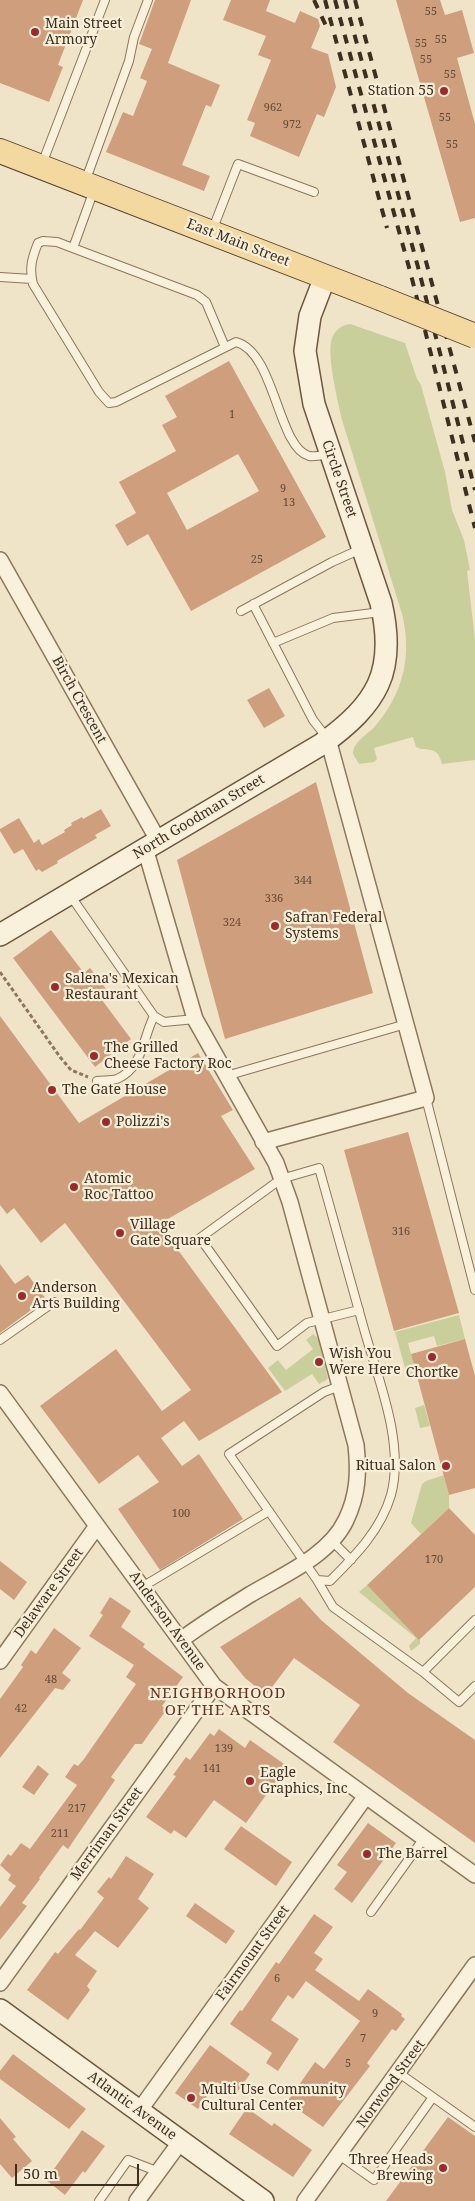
<!DOCTYPE html>
<html>
<head>
<meta charset="utf-8">
<style>
  body { margin:0 }
  #map { position:relative; width:475px; height:2201px; overflow:hidden; background:#f0e4c8; font-family:"Noto Serif",serif }
  canvas { display:block }
  .scale { position:absolute; left:15px; top:2164px; width:124px; height:22px; box-sizing:border-box; border:2px solid #3d2e20; border-top:0; padding-left:6px; font-size:15px; line-height:18px; white-space:nowrap; color:#3d2e20; -webkit-text-stroke:4px #f7eed8; paint-order:stroke }
</style>
</head>
<body>
<div id="map">
<canvas width="475" height="2201"></canvas>
<div class="scale">50 m</div>
</div>
<script>
const g = document.querySelector('canvas').getContext('2d');
g.lineJoin = 'round';
function fill(path, color) { g.fillStyle = color; g.fill(path, 'evenodd'); }
function stroke(path, color, width, dash) { g.strokeStyle = color; g.lineWidth = width; g.lineCap = dash ? 'butt' : 'round'; g.setLineDash(dash || []); g.stroke(path); }
function write(font, color, halo, rows, align = 'center') {
  g.font = font + ' "Noto Serif",serif'; g.lineWidth = 4.5; g.setLineDash([]); g.textBaseline = 'middle'; g.strokeStyle = halo; g.fillStyle = color; for (const [text, x, y, turn = 0] of rows) {
    g.save(); g.translate(x, y); g.rotate((+turn || 0) * Math.PI / 180); g.textAlign = isNaN(turn) ? turn : align; if (halo) g.strokeText(text, 0, 0); g.fillText(text, 0, 0); g.restore();
  }
}
const green = new Path2D(`
  M350,324L405,343L417,379L421,385L445,472L452,510L464,540L470,570L467,571L475,639V760L442,764C437,744 429,753 416,747L413,737L374,748L377,759L374,762L359,764L353,754C353,741 369,734 376,725C404,692 412,654 402,614L342,420C338,402 326,354 332,338C335,330 342,325 350,324Z
  M459,1315L465,1339L437,1346L434,1336L408,1343L416,1373L407,1375L395,1332Z
  M313,1334L319,1339L328,1379L319,1384L312,1374L285,1391L268,1368L278,1360L286,1370L313,1349L306,1340Z
  M424,1405L430,1426L420,1428L415,1408Z
  M444,1475L449,1495V1508L421,1534L411,1523L422,1484L426,1481Z
  M367,1585L420,1640V1644L411,1651L409,1646L416,1638L359,1592Z`);
const building = new Path2D(`
  M0,0H83L58,65L63,67L49,102L0,83Z
  M155,0H191L168,63L220,85L211,107L206,105L182,165L210,176L204,191L106,152L123,112L133,116L147,81L140,78L152,49L139,44Z
  M231,0H270L266,11L295,23L300,11L318,19L320,26L311,48L328,54L336,87L324,117L317,114L299,157L250,136L255,123L247,120L271,60L258,55L266,36L223,20Z
  M396,0H440L445,15L462,10L474,53L457,58L475,124V218L460,222Z
  M229,361L326,537L191,611L148,534L127,546L115,525L136,513L119,482L176,451L162,425L177,417L165,396ZM238,454L259,491L187,530L167,493Z
  M269,688L285,716L264,728L247,700Z
  M316,782L373,993L225,1039L177,860Z
  M101,809L111,826L95,835L97,838L57,861L58,863L42,872L39,869L36,871L23,849L14,854L0,831V829L19,818L34,843L39,839L42,845L65,832L64,830L72,825L71,823L82,817L83,819Z
  M51,930L84,973L90,968L110,994L102,1000L131,1039L95,1067L13,958Z
  M0,1016L79,1123L198,1053L233,1110L221,1116L255,1169L159,1224L282,1392L199,1441L184,1421L161,1438L182,1466L199,1454L243,1519L160,1570L118,1509L159,1482L138,1455L99,1484L40,1406L116,1349L162,1411L191,1390L65,1223L41,1243L14,1208L7,1214L0,1205Z
  M408,1132L459,1313L394,1331L344,1150Z
  M0,1264L15,1284L28,1275L46,1299L0,1333Z
  M465,1339L475,1376V1488L449,1495L411,1354Z
  M449,1508L475,1535V1587L419,1640L367,1585Z
  M0,1561L27,1582L14,1600L0,1589Z
  M110,1597L131,1611L121,1627L145,1644L143,1647L183,1677L162,1706L167,1709L149,1734L142,1744H135L111,1777L115,1780L68,1849L63,1845L39,1878L40,1879L22,1903L27,1906L0,1940V1907L16,1886L8,1880L11,1875L0,1865L8,1854L11,1856L21,1843L30,1849L77,1785L65,1777L74,1764L78,1766L84,1759L136,1684L126,1677L134,1665L89,1636L103,1615L100,1613Z
  M300,1597L321,1620L408,1693L475,1740V1843L333,1742L360,1705L294,1658L266,1695L245,1678L220,1647Z
  M54,1628L81,1648L62,1673L71,1680L63,1690L55,1688L0,1758V1699L23,1667L21,1665L31,1650L36,1654Z
  M219,1729L245,1748L250,1740L287,1766L246,1823L214,1800L186,1838L174,1830L171,1834L146,1817L176,1776L173,1775L186,1757L190,1760L210,1733L214,1736Z
  M38,1765L49,1774L34,1795L22,1787Z
  M368,1823L396,1843L352,1903L334,1889L347,1872L337,1865Z
  M241,1826L292,1862L276,1886L224,1849Z
  M126,1856L154,1874L138,1899L149,1908L118,1948L95,1931L75,1955L97,1971L87,1986L90,1990L68,2020L27,1990L55,1952L58,1954L79,1929L80,1930L104,1898L97,1892L109,1877L111,1879Z
  M195,1903L235,1931L226,1944L186,1916Z
  M314,1914L333,1927L314,1953L323,1959L315,1970L359,2001L368,1989L402,2014L401,2016L405,2019L396,2031L392,2029L367,2063L370,2066L323,2127L287,2102L315,2062L324,2069L360,2021L306,1981L293,1999L288,1995L271,2020L299,2039L278,2071L266,2063L272,2053L230,2024L240,2010L242,2011L276,1962L279,1964Z
  M210,2045L250,2074L235,2095L217,2082L198,2109L175,2093Z
  M13,2054L86,2109L69,2129L0,2079V2071Z
  M247,2108L272,2126L274,2123L312,2150L293,2177L229,2134Z
  M448,2117L475,2136V2201H386Z
  M0,2118L16,2137L13,2139L32,2161L12,2178L0,2164Z
  M82,2130L105,2146L85,2173L83,2171L65,2195L46,2180Z`);
const path = new Path2D(`
  M0,972L60,1057L71,1070L88,1077`);
const lane = new Path2D(`
  M42,164L105,0
  M85,182L129,61L134,37L148,0
  M212,231L238,164L314,192
  M73,248L94,190
  M0,277L32,279
  M225,347L206,302L197,295L57,242L43,241L38,243C32,258 29,268 33,284L99,392L109,403L116,402L236,342C275,352 278,448 309,456C315,457 323,455 329,454
  M253,604L313,720L327,738
  M241,611L332,562L361,549
  M273,643L333,618L381,612
  M70,895L154,1016L164,1022L195,1019
  M226,1076L406,1024
  M97,1081C103,1080 111,1081 117,1079C143,1068 143,1037 154,1016
  M426,1098L475,1290
  M0,1340L54,1302
  M340,1386L324,1392L229,1454L317,1580L330,1581C355,1556 381,1530 391,1495C405,1443 378,1379 364,1329C349,1275 334,1222 319,1168L281,1179L200,1238L277,1346L307,1323L359,1310
  M331,1540L351,1560
  M317,1580L333,1607L423,1672L475,1620
  M142,1587L269,1511
  M423,1672L459,1702L475,1686
  M371,1912L424,1838
  M399,2073L475,2127
  M339,2155L374,2180L433,2097
  M99,2201L128,2160L159,2172`);
const street = new Path2D(`
  M0,560L158,840
  M145,848L195,1019L276,1163L290,1202L356,1445C359,1472 358,1495 346,1520C329,1556 283,1575 251,1594C227,1609 203,1623 181,1640
  M263,1142L426,1098L328,739
  M0,1393L214,1686L475,1875
  M0,1661L97,1526
  M0,1983L214,1686
  M139,2111L366,1796
  M137,2201L181,2141
  M305,2201L475,1965`);
const secondary = new Path2D(`
  M0,935L322,744C377,704 397,672 381,603L314,404L305,351L310,316L325,277
  M0,2010L263,2201`);
const primary = new Path2D(`
  M0,151L380,298`);
const rail = new Path2D(`
  M314,0L327,28
  M325,0L387,228
  M335,0L410,271L475,528
  M345,0L418,267L475,490
  M355,0L475,442`);
const primaryBridge = new Path2D(`
  M380,298L475,336`);
const markers = [
  [35,32,5,"#9e2a2b"],
  [444,91,5,"#9e2a2b"],
  [275,926,5,"#9e2a2b"],
  [55,987,5,"#9e2a2b"],
  [94,1056,5,"#9e2a2b"],
  [52,1090,5,"#9e2a2b"],
  [106,1122,5,"#9e2a2b"],
  [74,1187,5,"#9e2a2b"],
  [120,1233,5,"#9e2a2b"],
  [22,1296,5,"#9e2a2b"],
  [432,1357,5,"#9e2a2b"],
  [319,1362,5,"#9e2a2b"],
  [446,1466,5,"#9e2a2b"],
  [250,1781,5,"#9e2a2b"],
  [367,1854,5,"#9e2a2b"],
  [191,2098,5,"#9e2a2b"],
  [443,2168,5,"#9e2a2b"]
];
const numberNames = [
  ["55",431,12],
  ["55",441,40],
  ["55",421,44],
  ["55",426,60],
  ["55",450,75],
  ["962",273,108],
  ["55",445,118],
  ["972",292,125],
  ["55",452,145],
  ["1",232,415],
  ["9",283,489],
  ["13",289,503],
  ["25",257,560],
  ["344",303,881],
  ["336",274,899],
  ["324",232,923],
  ["316",401,1232],
  ["100",181,1514],
  ["170",434,1560],
  ["48",51,1680],
  ["42",21,1709],
  ["139",224,1749],
  ["141",212,1769],
  ["217",77,1809],
  ["211",60,1834],
  ["6",277,1979],
  ["9",375,2014],
  ["7",363,2039],
  ["5",348,2064]
];
const poiNames = [
  ["Main Street",45,24],
  ["Armory",45,40],
  ["Station 55",434,91,"right"],
  ["Safran Federal",285,918],
  ["Systems",285,934],
  ["Salena's Mexican",65,979],
  ["Restaurant",65,995],
  ["The Grilled",104,1048],
  ["Cheese Factory Roc",104,1064],
  ["The Gate House",62,1090],
  ["Polizzi's",116,1122],
  ["Atomic",84,1179],
  ["Roc Tattoo",84,1195],
  ["Village",130,1225],
  ["Gate Square",130,1241],
  ["Anderson",32,1288],
  ["Arts Building",32,1304],
  ["Wish You",329,1354],
  ["Were Here",329,1370],
  ["Chortke",432,1373,"center"],
  ["Ritual Salon",436,1466,"right"],
  ["Eagle",260,1773],
  ["Graphics, Inc",260,1789],
  ["The Barrel",377,1854],
  ["Multi Use Community",201,2090],
  ["Cultural Center",201,2106],
  ["Three Heads",433,2160,"right"],
  ["Brewing",433,2176,"right"]
];
const streetNames = [
  ["East Main Street",238,243,21],
  ["Circle Street",339,479,71],
  ["Birch Crescent",79,700,61],
  ["North Goodman Street",199,817,-31],
  ["Delaware Street",49,1593,-54],
  ["Anderson Avenue",167,1621,54],
  ["Merriman Street",107,1834,-54],
  ["Fairmount Street",253,1953,-54],
  ["Norwood Street",391,2084,-54],
  ["Atlantic Avenue",132,2106,36]
];
const neighbourhoodNames = [
  ["NEIGHBORHOOD",218,1694],
  ["OF THE ARTS",218,1711]
];
fill(green, '#c9cf9b');
fill(building, '#cf9f7d');
stroke(lane, '#8d765c', 10);
stroke(street, '#8d765c', 18);
stroke(secondary, '#6f573f', 24);
stroke(primary, '#5b4430', 26);
stroke(path, '#8d765c', 3, [4, 2.5]);
stroke(lane, '#faf1dc', 8);
stroke(street, '#faf1dc', 15);
stroke(secondary, '#faf1dc', 21);
stroke(primary, '#f3d9a0', 24);
stroke(rail, '#3d2e20', 4, [9, 9]);
stroke(primaryBridge, '#5b4430', 26, []);
stroke(primaryBridge, '#f3d9a0', 24);
for (const [x, y, r, color] of markers) { const dot = new Path2D(); dot.arc(x, y, r, 0, 2 * Math.PI); g.fillStyle = color; g.fill(dot); stroke(dot, '#f7eed8', 2); }
write('11px', '#624a37', null, numberNames);
write('14px', '#3d2e20', '#f7eed8', poiNames, 'left');
write('14px', '#3d2e20', '#f7eed8', streetNames);
g.letterSpacing = '1px';
write('15px', '#6b2e1e', '#f7eed8', neighbourhoodNames);
g.letterSpacing = '0px';
</script>
</body>
</html>
